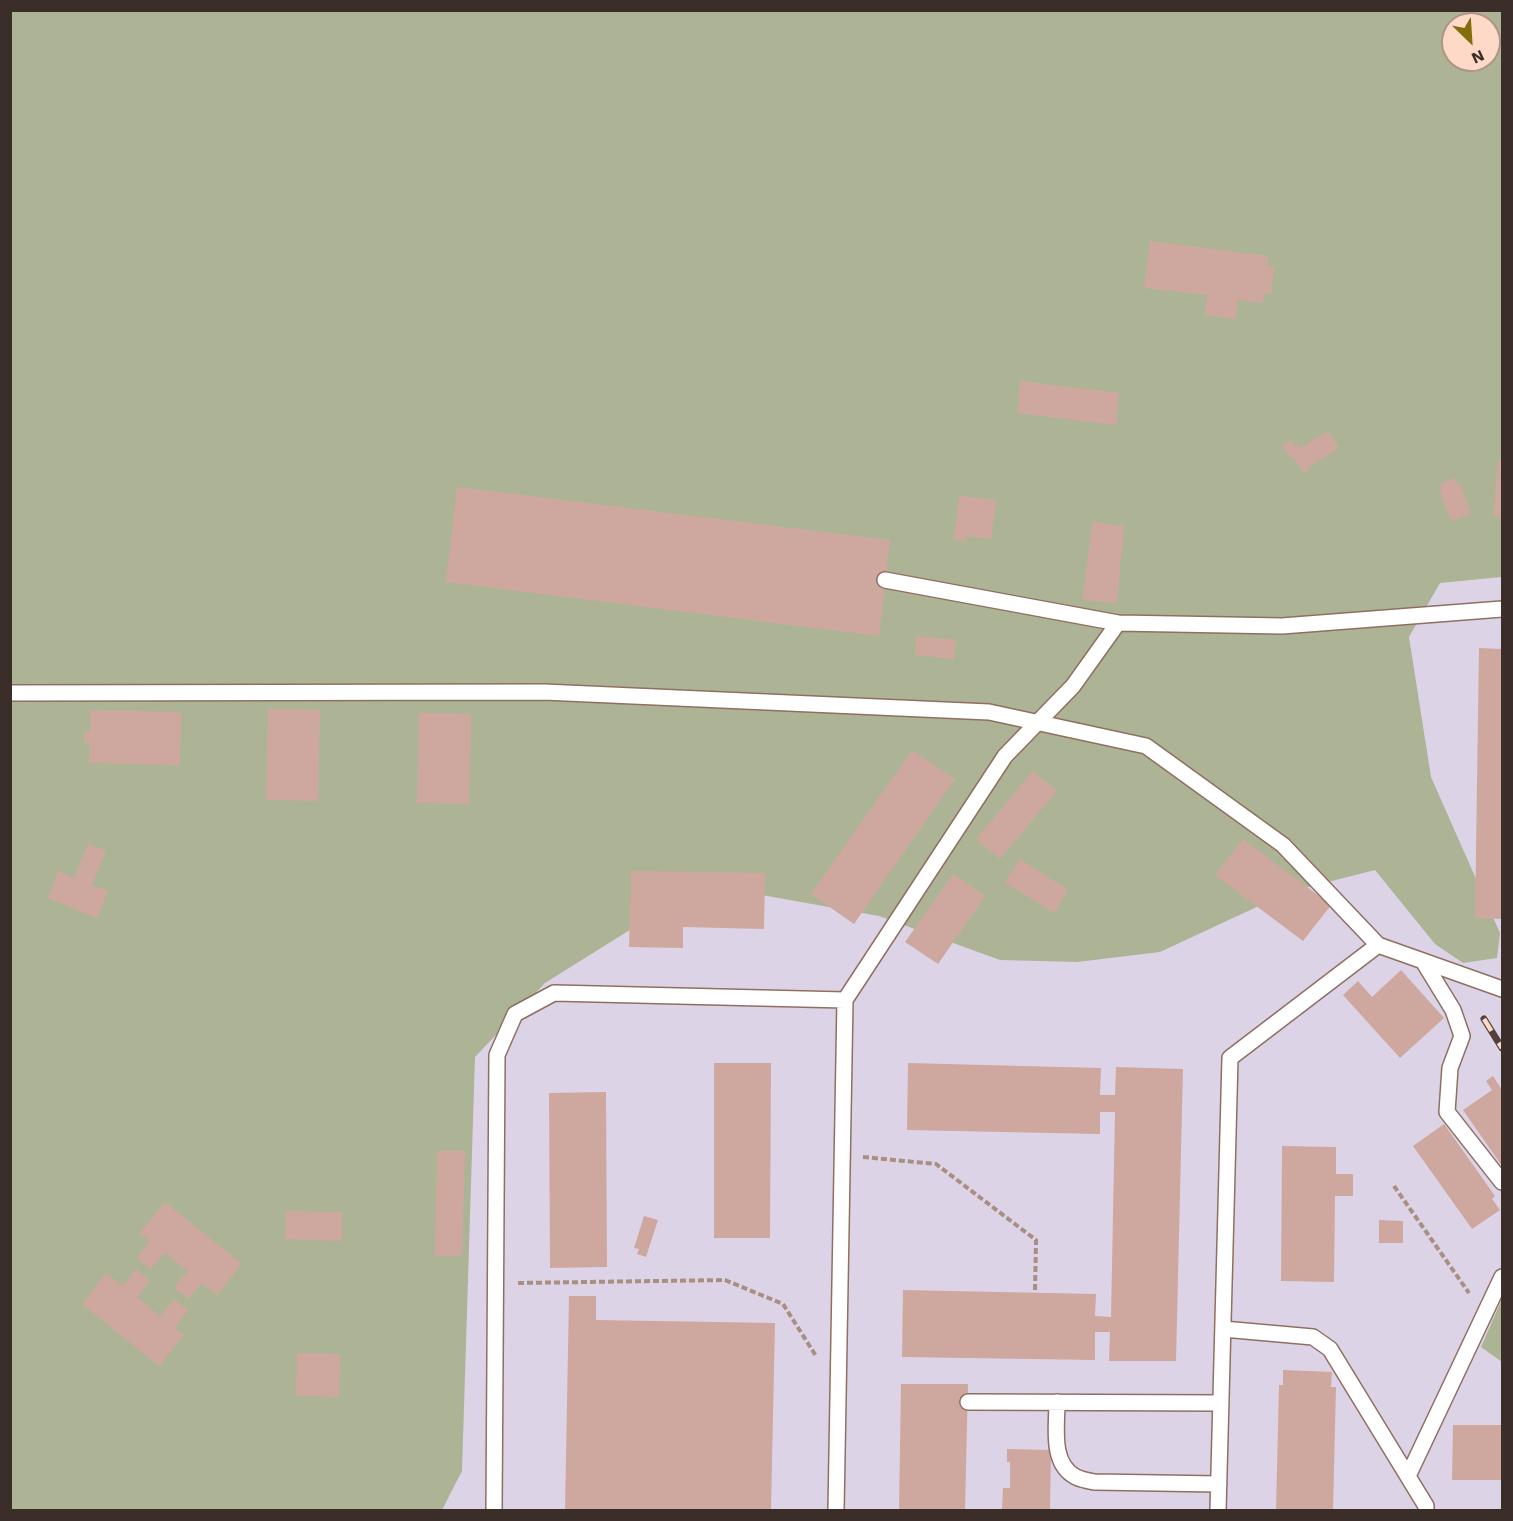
<!DOCTYPE html>
<html>
<head>
<meta charset="utf-8">
<style>
  body { margin:0 }
  #map { position:relative; width:1513px; height:1521px; overflow:hidden; background:#fed9c8; font-family:"Work Sans",sans-serif }
  canvas { display:block }
  .frame { position:absolute; inset:0; border:12px solid #3b2d27; pointer-events:none }
  .north { position:absolute; left:1441px; top:12px; width:60px; height:60px; box-sizing:border-box; background:#fed9c8; border:2px solid #b09488; border-radius:50%; rotate:155deg; font-size:16px; font-weight:700; line-height:24px; text-align:center; color:#3b2d27 }
  .north::after { content:''; display:block; margin:auto; width:21px; height:27px; background:#816e0b; clip-path:polygon(50% 0,100% 100%,50% 72%,0 100%) }
</style>
</head>
<body>
<div id="map">
<canvas width="1513" height="1521"></canvas>
<div class="frame"></div>
<div class="north">N</div>
</div>
<script>
const g = document.querySelector('canvas').getContext('2d');
g.lineJoin = 'round';
function fill(path, color) { g.fillStyle = color; g.fill(path, 'evenodd'); }
function stroke(path, color, width, dash) { g.strokeStyle = color; g.lineWidth = width; g.lineCap = dash ? 'butt' : 'round'; g.setLineDash(dash || []); g.stroke(path); }
const industrial = new Path2D(`
  M11,11H1502V1510H11ZM1453,24H1489V60H1453Z`);
const forest = new Path2D(`
  M10,11H1502V577L1440,583L1409,637L1431,777L1500,933L1497,958L1463,963L1435,944L1375,870L1289,892L1160,952L1077,962L1000,960L879,916L745,892L649,918L545,983L475,1057L462,1471L442,1510H11ZM1453,24H1489V60H1453Z
  M1502,1299V1362L1481,1347Z`);
const building = new Path2D(`
  M1150,241L1268,256L1267,266L1274,267L1271,294L1264,293L1263,303L1238,300L1236,319L1205,315L1207,295L1144,288Z
  M1020,381L1119,393L1116,425L1017,413Z
  M1328,431L1339,448L1309,467L1310,469L1304,473L1293,457L1290,458L1282,446L1291,440L1295,446L1298,444L1300,448Z
  M1498,460H1502V517L1493,516Z
  M1455,478L1457,484L1460,483L1471,514L1451,521L1439,491L1442,490L1440,484Z
  M457,487L890,540L879,636L446,582Z
  M959,496L996,500L991,539L965,536V541L954,540Z
  M1092,522L1124,526L1117,603L1083,600Z
  M917,636L956,640L954,659L915,655Z
  M1479,648L1502,649V919L1475,918Z
  M268,709L320,710L318,801L266,800Z
  M90,710L181,712L180,765L89,763L90,743H84V732H90Z
  M419,713L471,714L469,804L417,803Z
  M912,750L955,779L854,924L811,894Z
  M1033,771L1057,791L1000,859L976,839Z
  M1243,839L1331,905L1303,941L1215,875Z
  M88,844L106,851L92,885L108,891L97,918L48,898L58,871L74,878Z
  M1020,859L1068,890L1054,913L1005,882Z
  M631,871L765,873L764,929L683,927V948L629,947Z
  M953,874L985,896L938,964L905,942Z
  M1401,970L1444,1018L1400,1058L1343,995L1358,981L1372,997Z
  M714,1063H771L770,1238H714Z
  M908,1063L1101,1068L1100,1095H1115L1116,1067L1183,1069L1176,1361H1109L1110,1332H1095V1360L902,1357L903,1290L1096,1294L1095,1316L1111,1317L1115,1112H1100V1134L907,1130Z
  M1493,1076L1502,1090V1166L1463,1110L1492,1090L1486,1081Z
  M606,1092L607,1267L550,1268L549,1093Z
  M1444,1124L1495,1196L1492,1199L1500,1210L1472,1229L1413,1146Z
  M1282,1146L1336,1147V1174H1353V1196H1335L1334,1282L1281,1281Z
  M437,1151H465L462,1256H435Z
  M165,1202L242,1264L217,1295L202,1283L188,1299L174,1287L188,1271L165,1253L150,1269L137,1258L150,1241L140,1233Z
  M286,1211L342,1212V1241L285,1239Z
  M644,1216L658,1220L646,1257L637,1254L639,1249L634,1248Z
  M1379,1220L1403,1221V1243H1379Z
  M136,1269L150,1281L137,1297L160,1316L174,1299L188,1310L175,1328L184,1335L159,1366L82,1304L106,1273L123,1286Z
  M569,1296H596V1320L775,1323L771,1510H565Z
  M297,1353L340,1354L339,1397L296,1396Z
  M1283,1370L1332,1372L1331,1387H1336L1333,1510H1276L1279,1385H1283Z
  M901,1384H968L965,1510H899Z
  M1453,1425H1502V1480H1452Z
  M1007,1449L1051,1450L1050,1510H1002L1003,1488H1010V1462H1007Z`);
const path = new Path2D(`
  M863,1157L936,1164L1036,1240L1035,1292
  M1394,1186L1469,1293
  M518,1283L725,1280L783,1304L816,1356`);
const lane = new Path2D(`
  M885,580L1118,623L1282,626L1502,609
  M10,693L544,692L989,712L1146,746L1283,845L1378,945
  M1423,961L1453,1010L1462,1036L1450,1068L1447,1112L1502,1182
  M1223,1329L1313,1337L1330,1349L1426,1506V1510
  M968,1402L1221,1403
  M1057,1402C1057,1426 1050,1464 1076,1477C1082,1480 1089,1481 1095,1482L1219,1484
  M1408,1476L1502,1277
  M494,1510L497,1055L515,1014L554,993L845,1000
  M836,1510L845,1000L1005,756L1073,686L1118,623
  M1218,1510L1230,1058L1378,945L1502,989`);
const rail = new Path2D(`
  M1484,1019L1502,1048`);
fill(industrial, '#ddd3e7');
fill(forest, '#adb495');
fill(building, '#cea89e');
stroke(lane, '#906f61', 18);
stroke(path, '#a98e82', 4, [6, 3]);
stroke(lane, '#fff', 15);
stroke(rail, '#52413a', 7);
stroke(rail, '#fed9c8', 4.5, [14]);
</script>
</body>
</html>
